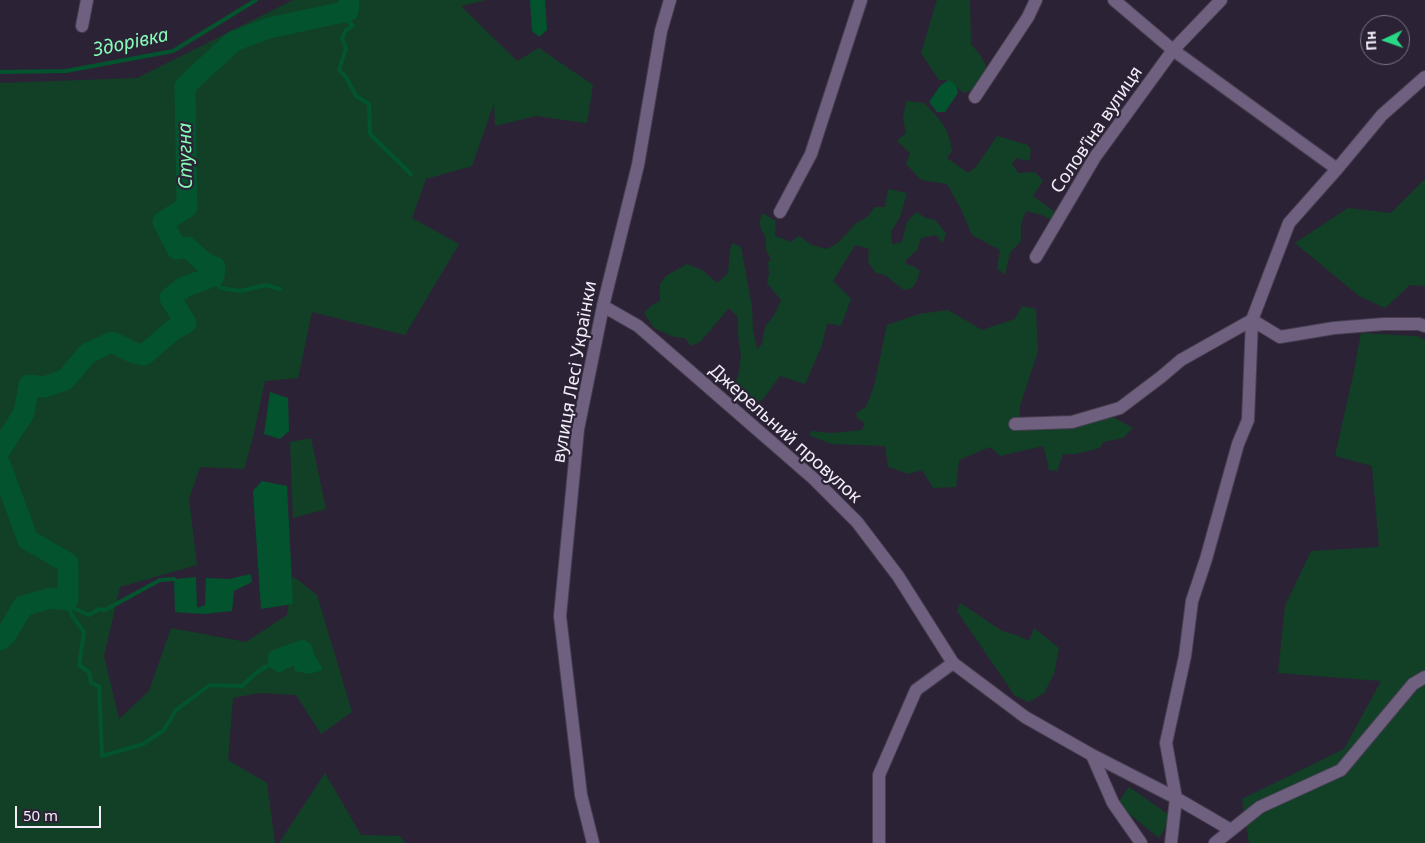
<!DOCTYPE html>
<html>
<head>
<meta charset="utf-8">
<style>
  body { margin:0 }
  #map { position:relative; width:1425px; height:843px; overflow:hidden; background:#2b2335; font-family:"Noto Sans",sans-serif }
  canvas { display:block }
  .north { position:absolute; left:1360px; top:15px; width:50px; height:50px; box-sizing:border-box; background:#2b2335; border:1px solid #7b7484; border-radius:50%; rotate:267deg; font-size:14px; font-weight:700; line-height:20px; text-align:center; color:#f3eefa }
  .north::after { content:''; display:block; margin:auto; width:18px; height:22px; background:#28d885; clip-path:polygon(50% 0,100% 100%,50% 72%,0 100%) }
  .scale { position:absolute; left:15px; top:806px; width:86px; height:22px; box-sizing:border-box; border:2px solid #f3eefa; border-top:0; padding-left:6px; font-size:15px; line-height:18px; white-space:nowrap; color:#f3eefa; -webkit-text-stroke:4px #2b2335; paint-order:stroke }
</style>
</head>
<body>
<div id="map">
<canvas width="1425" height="843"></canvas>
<div class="north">Пн</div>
<div class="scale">50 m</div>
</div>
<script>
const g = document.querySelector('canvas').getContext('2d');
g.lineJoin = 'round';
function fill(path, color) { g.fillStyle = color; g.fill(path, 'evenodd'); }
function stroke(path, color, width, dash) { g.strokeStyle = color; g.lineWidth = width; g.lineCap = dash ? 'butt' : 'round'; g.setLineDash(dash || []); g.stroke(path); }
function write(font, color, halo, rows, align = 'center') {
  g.font = font + ' "Noto Sans",sans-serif'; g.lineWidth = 4.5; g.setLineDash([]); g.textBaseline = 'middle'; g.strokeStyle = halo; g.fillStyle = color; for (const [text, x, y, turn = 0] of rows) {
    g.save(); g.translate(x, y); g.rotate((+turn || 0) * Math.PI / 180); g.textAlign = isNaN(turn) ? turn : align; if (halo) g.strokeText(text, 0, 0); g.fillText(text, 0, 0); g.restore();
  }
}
const green = new Path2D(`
  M293,0H486L461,6L517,61L539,48L593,85L587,123L536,116L495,126L494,103L472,166L426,179L412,218L459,244L405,335L312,312L298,378L265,381L253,437L244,469L200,467L189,499L197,565L120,587L104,656L119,719L149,691L171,628L246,642L287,615L293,576L317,595L352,712L321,734L296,695L259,693L233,698L228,760L267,783L275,843H0V83L137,78Z
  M937,0H970L971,44L980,55L990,73L973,89L964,93L948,80H939L921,53Z
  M906,101L924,103C940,119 949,128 952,151L947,158L968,173L976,167L997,136L1028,145L1031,150L1029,161L1016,158L1012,164L1018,173L1035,172L1043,181L1033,196L1056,213L1051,220L1042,215L1026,211L1021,224V241L1010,253L1005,275L997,268L1000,250L972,235L960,207L947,184L921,180L906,164L910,153L897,141L906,133L903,119Z
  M1425,179V286L1410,285L1385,308L1359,296L1295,243L1348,208L1391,213Z
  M888,189L907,193L900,217L891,232L892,244L902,242L907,222L916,212L926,218L935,220L946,233L943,243L936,235L921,238L917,250L906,260V264L915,267L920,271C916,282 916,289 904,290L885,275L876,273L868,262L869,249L855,245L833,281L851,299L841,326L827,323L822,345L805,384L780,376L764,398L754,406L743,401L735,384L739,373L741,356L738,335V317L729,308L701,341L691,346L685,338L674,337L654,328L644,313L652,305L660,301V284L666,276L687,264L702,270L717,283L728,273L730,251L732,243L741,247L752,307L753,330L757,349L762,344L765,327L775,314L781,300L767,283L769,274L768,262L771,259L766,250V239L759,224L762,213L776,221L775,236L791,242L799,236L812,245L827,249L839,242L856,223L867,217L875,207H885Z
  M1022,306L1036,309L1038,351L1020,406L1019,422L1111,416L1133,428L1123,438L1103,442L1100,448L1075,454H1063L1057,471L1049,470L1045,452L1043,446L1000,456L990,447L959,460L956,487L933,488L922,470L909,474L888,467L885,446L832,444L809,435L812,431L831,433L862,430L865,423L857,418L856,413L866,407L874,386L887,325L919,314L948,310L982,330L1015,319Z
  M1361,333L1417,336L1425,340V843H1249L1242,799L1344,749L1381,681L1278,673L1285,606L1311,551L1379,547L1372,466L1335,456L1354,371Z
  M311,438L326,509L293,518L290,442Z
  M960,603L968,608L1002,631L1019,636L1029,641L1034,628L1059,648L1054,674L1044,693L1029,702L1015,696L957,611Z
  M325,773L361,835L400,836L405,843H279Z
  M1129,787L1172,817L1159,838L1117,804Z`);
const water = new Path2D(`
  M530,0H545L547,30L539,37L532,31Z
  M948,80L956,85L958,93L945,112H937L929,102L940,86Z
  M270,392L288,398L289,431L280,439L264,434Z
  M262,481L287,486L293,604L261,609L253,491Z
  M251,574L252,582L234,591L232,611L203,614L175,612L174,579L196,577L197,608L205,605L206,578L229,579Z
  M303,639L311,644L314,654L323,670L309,674L295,671L294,666L285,669L282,672H278L267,666L269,652Z`);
const stream = new Path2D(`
  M348,11L353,14L348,21L353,26L346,30L342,39L346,48L339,70L346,77L356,96L369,104L370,134L411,174
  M0,72L66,71L173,51L256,0
  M214,276L220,288L240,291L266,285L280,289
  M68,600L69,606L89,615L99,609L105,610L160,580L174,579
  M69,606L71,614L84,632L79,665L89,672L91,683L99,686L102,756L143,744L164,730L176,710L210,685L242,686L256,673L267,666`);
const river = new Path2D(`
  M0,450L24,413L29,385L44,387L65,380L88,353L112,342L132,352L144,355L173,330L186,323L170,298L184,287L214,276L215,267L205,263L187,247L177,249L163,222L187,207L185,86L234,41L269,28L348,11L349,0
  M0,464L28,540L68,563V600L51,598L23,606L6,635L0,640`);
const minor = new Path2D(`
  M1114,0L1173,50L1337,169
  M82,26L87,0
  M975,97L1028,17L1036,0
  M780,212L811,154L861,0
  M1036,257L1095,157L1173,50L1221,0
  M603,306L638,326L814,479L857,522L898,576L953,663L1025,717L1092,755L1113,803L1141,843
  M1252,320L1280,337L1334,328L1384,324H1419L1425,326
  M1015,424L1072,422L1120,408L1161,377L1181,360L1252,320
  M1092,755L1176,798L1171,843
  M1231,830L1176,798L1166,743L1185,656L1192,601L1206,559L1238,444L1248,420L1252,320L1289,223L1337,169L1382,115L1425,77
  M879,843V775L916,690L953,663`);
const tertiary = new Path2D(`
  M593,843L581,795L560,616L578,429L603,306L638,165L661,31L670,0
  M1215,843L1260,807L1341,770L1413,684L1425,677`);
const streetNames = [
  ["Соловʼїна вулиця",1097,130,-56],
  ["вулиця Лесі Українки",575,372,-80],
  ["Джерельний провулок",785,434,42]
];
const waterNames = [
  ["Здорівка",131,43,-12],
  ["Стугна",186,156,-91]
];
fill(green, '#114027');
fill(water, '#03532f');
stroke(stream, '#03532f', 4);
stroke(river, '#03532f', 21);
stroke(minor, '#473f51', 14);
stroke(tertiary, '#473f51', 14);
stroke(minor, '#6f6080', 12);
stroke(tertiary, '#6f6080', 12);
write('18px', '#f3eefa', '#2b2335', streetNames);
write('italic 19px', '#86fdb6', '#2b2335', waterNames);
</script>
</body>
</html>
